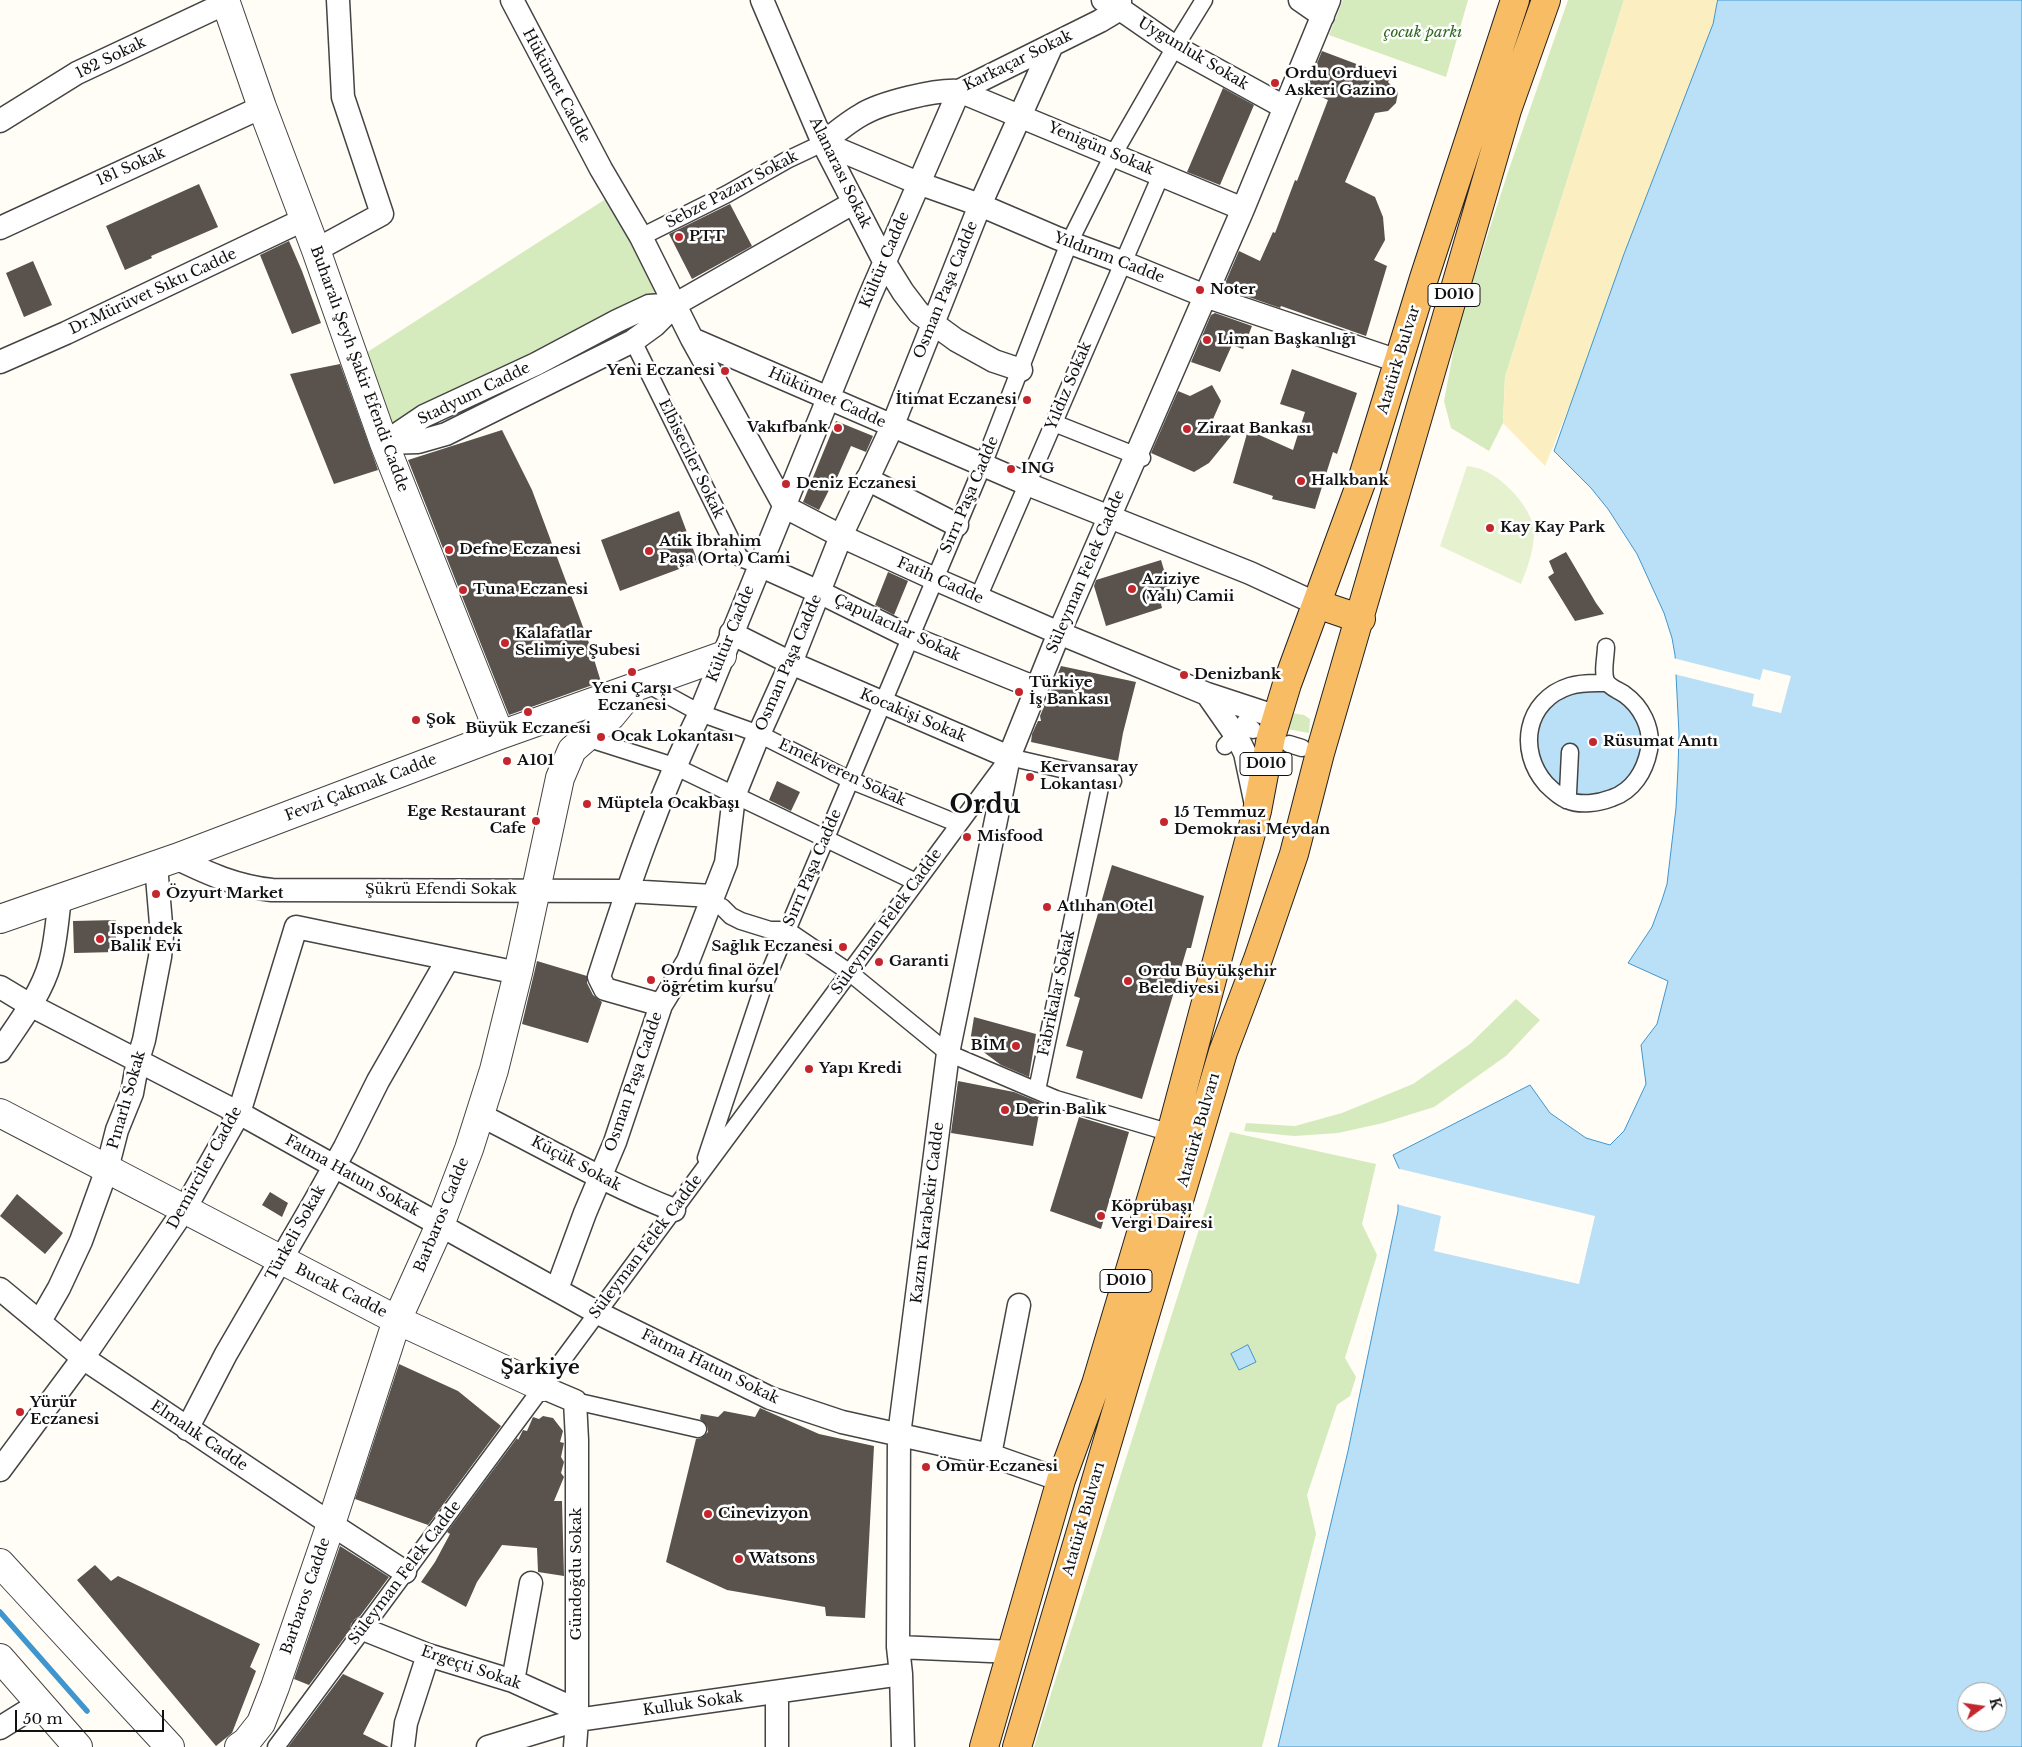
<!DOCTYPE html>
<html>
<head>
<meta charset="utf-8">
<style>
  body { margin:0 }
  #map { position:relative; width:2022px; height:1747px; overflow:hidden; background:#fffdf5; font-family:"Libre Baskerville",serif }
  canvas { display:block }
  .north { position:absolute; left:1957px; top:1682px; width:50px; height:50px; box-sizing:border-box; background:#fff; border:1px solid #a0a0a0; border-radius:50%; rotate:76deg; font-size:14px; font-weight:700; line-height:20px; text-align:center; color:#111 }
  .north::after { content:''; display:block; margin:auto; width:18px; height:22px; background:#c4262e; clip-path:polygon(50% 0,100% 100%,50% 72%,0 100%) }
  .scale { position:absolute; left:15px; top:1710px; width:149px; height:22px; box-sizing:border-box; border:2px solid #111; border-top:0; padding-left:6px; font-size:15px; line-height:18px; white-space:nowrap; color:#111; -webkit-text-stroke:4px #fff; paint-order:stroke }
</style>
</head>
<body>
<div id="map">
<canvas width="2022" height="1747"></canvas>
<div class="north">K</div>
<div class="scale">50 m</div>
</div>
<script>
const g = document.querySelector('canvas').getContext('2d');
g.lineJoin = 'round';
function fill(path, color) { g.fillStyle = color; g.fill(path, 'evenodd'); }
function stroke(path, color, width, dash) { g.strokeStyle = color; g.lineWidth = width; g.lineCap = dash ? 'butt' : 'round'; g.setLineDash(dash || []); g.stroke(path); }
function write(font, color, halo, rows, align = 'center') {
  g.font = font + ' "Libre Baskerville",serif'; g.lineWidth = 5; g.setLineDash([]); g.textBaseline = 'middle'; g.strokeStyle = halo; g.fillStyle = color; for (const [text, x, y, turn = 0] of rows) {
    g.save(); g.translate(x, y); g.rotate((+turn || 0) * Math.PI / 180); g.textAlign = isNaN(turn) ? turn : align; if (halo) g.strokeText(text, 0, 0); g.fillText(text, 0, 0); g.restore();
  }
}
const green = new Path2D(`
  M1343,0H1468L1446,77L1329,35Z
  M1568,0H1624L1505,377L1503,423L1489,451L1451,428L1444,401L1458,327L1508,172Z
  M615,193L664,282L644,303L384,443L355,360Z
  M1292,713L1304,715L1310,719L1309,733L1287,729Z
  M1516,999L1540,1020L1506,1056L1434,1107L1383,1123L1338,1133L1294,1136L1244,1131L1246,1123L1295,1126L1342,1113L1413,1084L1470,1044Z
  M1230,1132L1376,1164L1362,1224L1377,1255L1345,1358L1356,1377L1350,1396L1337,1405L1307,1495L1316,1534L1262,1747H1034Z`);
const sand = new Path2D(`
  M1624,0H1718L1713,24L1614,283L1574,395L1545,466L1503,423L1505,377Z`);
const pitch = new Path2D(`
  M1467,466C1473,467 1480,468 1485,471C1506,480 1536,512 1534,536C1533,553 1527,569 1521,584L1440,546Z`);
const water = new Path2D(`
  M1718,0H2022V1747H1278L1348,1451L1398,1211V1195L1402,1175L1393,1155L1530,1085L1550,1113L1586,1138L1610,1145L1624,1131L1646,1084L1641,1045L1657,1024L1668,981L1628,963L1652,927L1662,900L1667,884L1676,808L1678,768L1679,734L1675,655L1672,638L1664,613L1637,554L1608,509L1591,488L1554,451L1624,254L1713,24ZM1967,1692H1997V1722H1967Z
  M1535 742a54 54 0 1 1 108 0a54 54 0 1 1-108 0Z
  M1248,1345L1256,1362L1239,1370L1231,1354Z`);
const pier = new Path2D(`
  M1673,658L1760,680L1763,669L1791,676L1781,713L1752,706L1754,694L1674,674Z
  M1396,1168L1595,1216L1579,1284L1434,1251L1441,1216L1396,1204L1399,1176Z`);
const stream = new Path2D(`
  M0,1612L87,1711`);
const building = new Path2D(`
  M1322,51L1391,77L1388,82L1398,92L1396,103L1388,111L1375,113L1345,182L1375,197L1383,217L1385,240L1374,260L1387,266L1366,336L1281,306L1280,308L1223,288L1239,251L1260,261L1273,232L1275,233L1295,180L1297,181L1328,100L1306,90Z
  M1223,88L1254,105L1220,185L1187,172Z
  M199,184L218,227L151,256L152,258L125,270L106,226Z
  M730,204L752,246L692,279L669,234Z
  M289,241L302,271L321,323L292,334L260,255Z
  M33,261L52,305L24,317L6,273Z
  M1215,313L1252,326L1243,349L1232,345L1220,372L1191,362L1211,315Z
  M340,364L378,470L334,484L290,374Z
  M1292,369L1357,393L1337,454L1333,452L1315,509L1272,499L1273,496L1233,483L1248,430L1293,450L1305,412L1280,404Z
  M1212,385L1221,401L1210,426L1231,436L1209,463L1194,472L1151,453L1178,391L1190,396Z
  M836,421L873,436L866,452L851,446L832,489L830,488L819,510L803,502Z
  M502,430L532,490L589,643L601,682L509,715L408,460Z
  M679,511L698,562L620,591L601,540Z
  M1566,552L1596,603L1604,614L1575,621L1548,577L1554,573L1549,561Z
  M1161,560L1172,597L1160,600L1162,608L1106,626L1094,586L1096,580Z
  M888,572L908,581L894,615L875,605Z
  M1061,666L1136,682L1123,733L1118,761L1031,742L1032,734L1038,721H1041L1040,716Z
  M777,781L800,792L791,811L769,800Z
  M1112,865L1204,896L1191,948H1187L1142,1099L1076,1078L1083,1051L1066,1046L1080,998L1074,996Z
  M116,920V952L74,953L73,921Z
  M537,961L587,976V983L593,995L602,1002L588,1043L522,1024Z
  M974,1017L1036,1034L1029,1077L1001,1065L970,1042Z
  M958,1081L1014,1092L1041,1103L1033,1146L951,1133Z
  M1079,1117L1129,1132L1101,1229L1050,1211Z
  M270,1192L288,1203L282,1217L262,1205Z
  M17,1194L63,1233L45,1254L0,1216Z
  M399,1364L458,1391L501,1426L428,1525L355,1499Z
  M760,1408L819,1434L874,1446L865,1618L826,1616L825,1607L727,1590L666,1562L696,1439L701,1438L708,1432L707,1426L700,1419L701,1414L718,1417L724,1411L755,1417Z
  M543,1416L553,1418L563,1431L560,1442L564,1443L561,1457L564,1462L561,1473L564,1477L554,1501H562L564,1576L538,1572L537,1548L502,1545L477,1582L466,1607L421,1582L435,1562L450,1534L447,1532L517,1438L518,1440L523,1430L527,1431L533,1417L539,1419Z
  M340,1546L389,1577L360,1616L355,1619L351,1624L350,1630L309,1685L294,1679Z
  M95,1565L111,1581L118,1576L260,1644L250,1667L256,1671L232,1733L216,1746L77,1580Z
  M343,1674L384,1693L363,1734L389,1747H288Z`);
const pedestrian = new Path2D(`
  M641,237L727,194L787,160L823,143
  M633,341L740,558L759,565
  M1054,423L1142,458
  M978,598L1161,175
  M1606,647C1606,656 1602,672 1606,681C1609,687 1618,690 1624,694C1641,706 1653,728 1649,750C1645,771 1633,791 1612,798C1599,803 1580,806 1567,800C1559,797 1552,790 1546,784C1517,751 1525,700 1570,686C1582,682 1595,683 1607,683
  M645,683L700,713L759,734L850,780L959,824
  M1242,731L1245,722L1253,730
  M586,738L674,766L916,882
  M1289,744L1302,748
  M1225,746L1229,742
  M1566,800L1568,793L1570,752
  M712,896L716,906L722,907L731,916L741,921L770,930H787L849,972L948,1053L1056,1099L1171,1133
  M1037,1090L1102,778
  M706,1158L762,990L983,465L1069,243L1113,155L1175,47L1204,0
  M575,1401L698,1429
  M276,1747L1009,757L1113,781`);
const minor = new Path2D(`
  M512,0L601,169L641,237L692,339L785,507L841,536L935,579L1059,633L1207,694L1277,717
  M762,0L823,143L885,263L903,292L919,313L956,340L994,361L1021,370
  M1103,0L1120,9L1175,47L1284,107
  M1120,0V9L1100,21L959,91C936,89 880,103 861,115C847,123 835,133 823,143L918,183L980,205L1057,238L1122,262L1205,296L1398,361
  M1300,0L1323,16
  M0,121L77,73L226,3
  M0,228L262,107
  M316,250L382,214L343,97L338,0
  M692,339L1027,484L1250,573L1317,604
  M0,362L66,333L305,219
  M384,443L424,416L536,364L617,321L649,306L676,304L853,203
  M384,443L418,442L446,434L633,341L655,325L676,304
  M867,479L957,525
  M759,565L819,592L910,637L1036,688
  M731,633L791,663L1009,757
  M1207,694L1237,737L1245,753L1256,805
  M176,858C209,874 236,886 272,890L627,891L712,896
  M0,987L30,1005L239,1113L598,1313L770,1398L842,1422L990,1455L1061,1480
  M661,1005L605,989L599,977C628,887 658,798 700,713L869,298L959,91L1243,209
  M0,1051C18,1024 41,995 50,963C56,942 57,920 60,898
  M480,1115C544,1147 607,1184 674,1210
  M0,1289L83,1358L331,1524L405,1572
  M557,1289L585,1213L615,1142L661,1005L688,961L726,863L734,796L759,734L791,663L841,536L892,427L980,205L1052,45
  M40,1321L59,1288L81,1241L107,1169L117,1130L132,1093L138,1060L144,1040L160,957L162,936L156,865
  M542,1387L575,1401L577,1440V1720L575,1747
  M187,1429L226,1354L315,1201L345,1147L378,1081L448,959
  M990,1455L1019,1305
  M0,1470L83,1358L184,1210L239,1113L296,927L518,973
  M363,1629L428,1655L513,1681L577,1710
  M898,1647L1013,1652
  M513,1681L531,1583
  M0,1728L40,1703
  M403,1747L406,1723L428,1655
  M488,1747L577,1720L901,1674
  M777,1747V1693
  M903,1747L901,1674L898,1647L899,1435L948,1053L1009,757L1059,633L1243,209L1329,0`);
const tertiary = new Path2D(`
  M225,0L262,107L316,250L384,443L500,735
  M0,919L176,858L500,735L722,656
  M0,1113L397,1320L542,1387
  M0,1563L170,1747
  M0,1658L78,1747
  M239,1747L246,1742L261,1723L275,1687L331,1524L397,1320L440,1225L469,1149L494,1070L518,973L560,778L572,750L611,716L634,688`);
const trunk = new Path2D(`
  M1317,604L1361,619
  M984,1747L1061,1480L1096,1384L1171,1133L1257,811L1271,737L1287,684L1362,480L1424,278L1515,0
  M1017,1747L1223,1052L1258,959L1294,854L1320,753L1507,110L1546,0`);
const markers = [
  [1275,83,5,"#c4262e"],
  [679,237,5,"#c4262e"],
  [1200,290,5,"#c4262e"],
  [1207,340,5,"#c4262e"],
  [725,371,5,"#c4262e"],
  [1027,400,5,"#c4262e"],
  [838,428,5,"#c4262e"],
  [1187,429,5,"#c4262e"],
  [1011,469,5,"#c4262e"],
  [1301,481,5,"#c4262e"],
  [786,484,5,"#c4262e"],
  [1490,528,5,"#c4262e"],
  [449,550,5,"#c4262e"],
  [649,551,5,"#c4262e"],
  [1132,589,5,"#c4262e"],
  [463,590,5,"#c4262e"],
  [505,643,5,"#c4262e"],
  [632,672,5,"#c4262e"],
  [1184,675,5,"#c4262e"],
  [1019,692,5,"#c4262e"],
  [528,712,5,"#c4262e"],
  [416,720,5,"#c4262e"],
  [601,737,5,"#c4262e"],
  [1593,742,5,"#c4262e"],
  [507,761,5,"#c4262e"],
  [1030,777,5,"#c4262e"],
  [587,804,5,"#c4262e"],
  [536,821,5,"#c4262e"],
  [1164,822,5,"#c4262e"],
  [967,837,5,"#c4262e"],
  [156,894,5,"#c4262e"],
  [1047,907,5,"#c4262e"],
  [100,939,5,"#c4262e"],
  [843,947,5,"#c4262e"],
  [879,962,5,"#c4262e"],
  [651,980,5,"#c4262e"],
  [1128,981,5,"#c4262e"],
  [1016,1046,5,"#c4262e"],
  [809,1069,5,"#c4262e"],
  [1005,1110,5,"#c4262e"],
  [1101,1216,5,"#c4262e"],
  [20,1412,5,"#c4262e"],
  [926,1467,5,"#c4262e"],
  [708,1514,5,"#c4262e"],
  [739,1559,5,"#c4262e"]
];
const shields = [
  [1454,295,52],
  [1266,764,52],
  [1126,1281,52]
];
const shieldNames = [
  ["D010",1454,295],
  ["D010",1266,764],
  ["D010",1126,1281]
];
const parkNames = [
  ["çocuk parkı",1423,33]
];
const streetNames = [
  ["Uygunluk Sokak",1193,54,31],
  ["182 Sokak",111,58,-26],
  ["Karkaçar Sokak",1018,61,-26],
  ["Hükümet Cadde",556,86,62],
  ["Yenigün Sokak",1101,149,23],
  ["181 Sokak",131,167,-24],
  ["Alanarası Sokak",840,173,64],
  ["Sebze Pazarı Sokak",732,190,-28],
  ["Yıldırım Cadde",1109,258,21],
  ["Kültür Cadde",885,260,-67],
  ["Osman Paşa Cadde",946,290,-68],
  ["Dr.Mürüvet Sıktı Cadde",153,292,-25],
  ["Atatürk Bulvar",1399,360,-73],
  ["Buharalı Şeyh Şakir Efendi Cadde",359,369,70],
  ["Yıldız Sokak",1069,386,-67],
  ["Stadyum Cadde",474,394,-26],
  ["Hükümet Cadde",827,398,24],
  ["Elbiseciler Sokak",691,459,64],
  ["Sırrı Paşa Cadde",970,495,-67],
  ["Süleyman Felek Cadde",1086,572,-67],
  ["Fatih Cadde",940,581,24],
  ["Çapulacılar Sokak",897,628,25],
  ["Kültür Cadde",731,634,-68],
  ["Osman Paşa Cadde",789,663,-67],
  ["Kocakişi Sokak",913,716,23],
  ["Emekveren Sokak",842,773,25],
  ["Fevzi Çakmak Cadde",361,788,-21],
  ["Sırrı Paşa Cadde",813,868,-67],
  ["Şükrü Efendi Sokak",441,890],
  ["Süleyman Felek Cadde",887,922,-54],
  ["Fabrikalar Sokak",1057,993,-78],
  ["Osman Paşa Cadde",634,1082,-71],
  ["Pınarlı Sokak",127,1100,-74],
  ["Atatürk Bulvarı",1199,1130,-74],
  ["Küçük Sokak",576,1164,28],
  ["Demirciler Cadde",205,1168,-61],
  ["Fatma Hatun Sokak",352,1176,29],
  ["Kazım Karabekir Cadde",928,1213,-83],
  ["Barbaros Cadde",442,1215,-68],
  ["Türkeli Sokak",296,1233,-61],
  ["Süleyman Felek Cadde",646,1247,-53],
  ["Bucak Cadde",341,1291,27],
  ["Fatma Hatun Sokak",710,1367,26],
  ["Elmalık Cadde",199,1436,34],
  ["Atatürk Bulvarı",1084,1519,-74],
  ["Süleyman Felek Cadde",405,1573,-53],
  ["Gündoğdu Sokak",577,1574,-90],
  ["Barbaros Cadde",306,1596,-71],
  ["Ergeçti Sokak",471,1668,19],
  ["Kulluk Sokak",693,1704,-8]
];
const poiNames = [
  ["Ordu Orduevi",1285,74],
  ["Askeri Gazino",1285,91],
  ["PTT",689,237],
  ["Noter",1210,290],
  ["Liman Başkanlığı",1217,340],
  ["Yeni Eczanesi",715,371,"right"],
  ["İtimat Eczanesi",1017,400,"right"],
  ["Vakıfbank",828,428,"right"],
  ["Ziraat Bankası",1197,429],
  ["ING",1021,469],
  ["Halkbank",1311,481],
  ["Deniz Eczanesi",796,484],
  ["Kay Kay Park",1500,528],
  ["Atik İbrahim",659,542],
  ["Paşa (Orta) Cami",659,559],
  ["Defne Eczanesi",459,550],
  ["Aziziye",1142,580],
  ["(Yalı) Camii",1142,597],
  ["Tuna Eczanesi",473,590],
  ["Kalafatlar",515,634],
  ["Selimiye Şubesi",515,651],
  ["Denizbank",1194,675],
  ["Türkiye",1029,683],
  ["İş Bankası",1029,700],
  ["Yeni Çarşı",632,689,"center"],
  ["Eczanesi",632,706,"center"],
  ["Şok",426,720],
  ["Büyük Eczanesi",528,729,"center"],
  ["Ocak Lokantası",611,737],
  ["Rüsumat Anıtı",1603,742],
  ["A101",517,761],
  ["Kervansaray",1040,768],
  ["Lokantası",1040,785],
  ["Müptela Ocakbaşı",597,804],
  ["Ege Restaurant",526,812,"right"],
  ["Cafe",526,829,"right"],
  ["15 Temmuz",1174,813],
  ["Demokrasi Meydan",1174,830],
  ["Misfood",977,837],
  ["Özyurt Market",166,894],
  ["Atlıhan Otel",1057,907],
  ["Ispendek",110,930],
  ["Balik Evi",110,947],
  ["Sağlık Eczanesi",833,947,"right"],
  ["Garanti",889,962],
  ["Ordu final özel",661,971],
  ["öğretim kursu",661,988],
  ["Ordu Büyükşehir",1138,972],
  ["Belediyesi",1138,989],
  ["BİM",1006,1046,"right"],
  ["Yapı Kredi",819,1069],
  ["Derin Balık",1015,1110],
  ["Köprübaşı",1111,1207],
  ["Vergi Dairesi",1111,1224],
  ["Yürür",30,1403],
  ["Eczanesi",30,1420],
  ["Ömür Eczanesi",936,1467],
  ["Cinevizyon",718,1514],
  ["Watsons",749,1559]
];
const districtNames = [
  ["Şarkiye",540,1368]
];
const townNames = [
  ["Ordu",985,806]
];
fill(green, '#d5ebbd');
fill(sand, '#fbeec1');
fill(pitch, '#e6f2cf');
fill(water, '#b9e0f7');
stroke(water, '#3f96cf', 1);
fill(pier, '#fffdf5');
stroke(stream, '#3f96cf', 5.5);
fill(building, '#5a524d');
stroke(pedestrian, '#444', 19);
stroke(minor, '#444', 25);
stroke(tertiary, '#444', 30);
stroke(trunk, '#222', 30);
stroke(pedestrian, '#fff', 16);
stroke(minor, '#fff', 22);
stroke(tertiary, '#fff', 28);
stroke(trunk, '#f7bc64', 28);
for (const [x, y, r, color] of markers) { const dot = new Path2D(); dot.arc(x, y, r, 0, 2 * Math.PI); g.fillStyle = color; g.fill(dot); stroke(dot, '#fff', 2); }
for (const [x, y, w] of shields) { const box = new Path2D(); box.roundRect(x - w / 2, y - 11.5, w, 23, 4); g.fillStyle = '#fff'; g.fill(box); stroke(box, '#111', 1); }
write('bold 14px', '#111', null, shieldNames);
write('italic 15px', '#2f6b1f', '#fff', parkNames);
write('15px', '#111', '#fff', streetNames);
write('bold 15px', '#111', '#fff', poiNames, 'left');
write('bold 20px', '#111', '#fff', districtNames);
write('bold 25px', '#111', '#fff', townNames);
</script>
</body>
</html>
